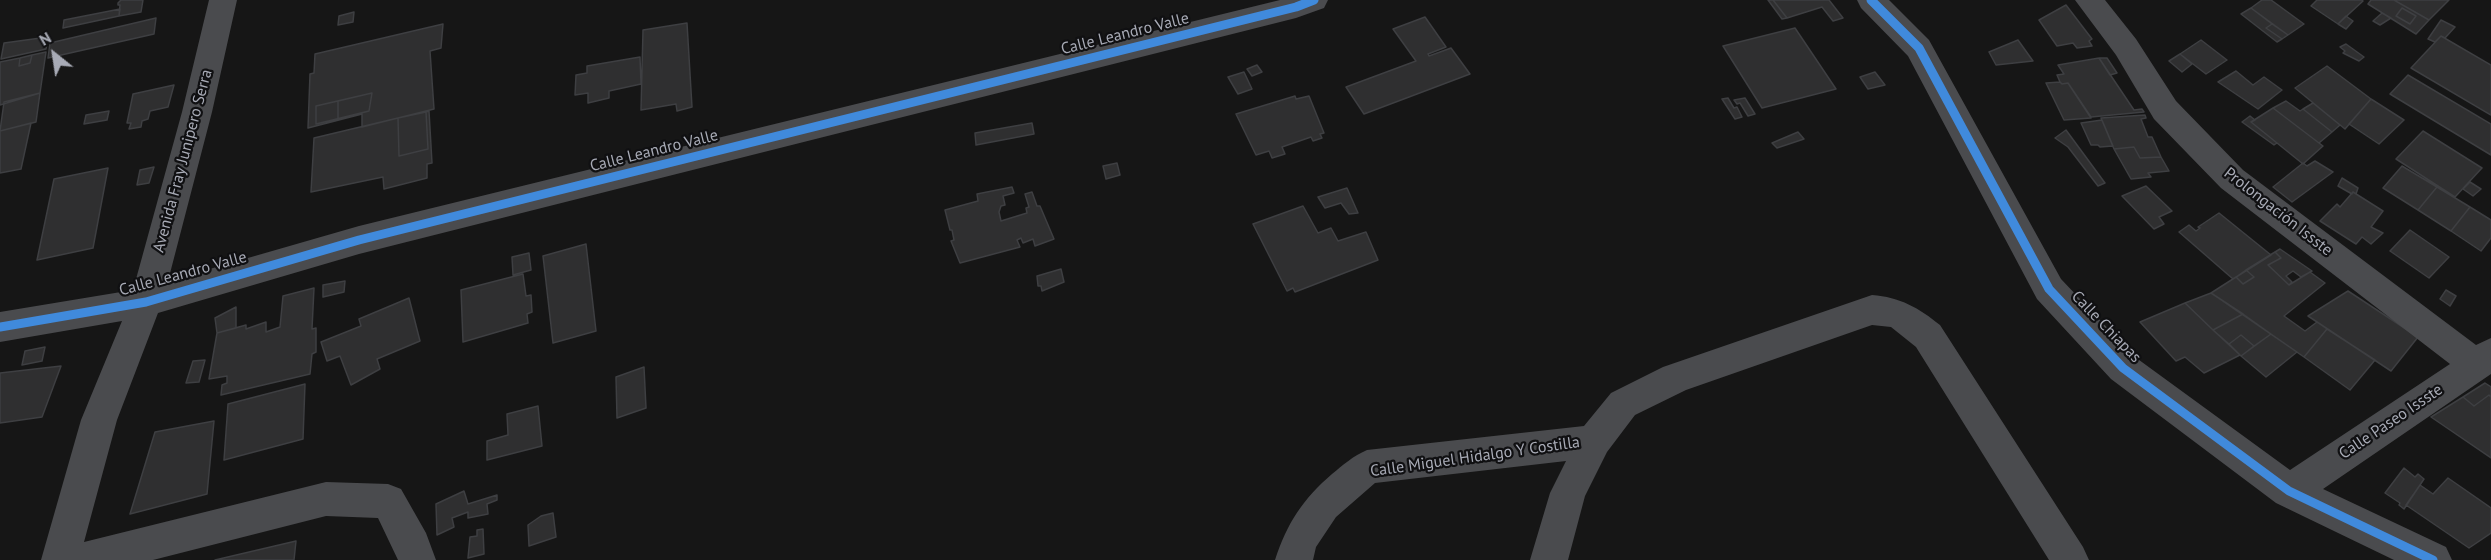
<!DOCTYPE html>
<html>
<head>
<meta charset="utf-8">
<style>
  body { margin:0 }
  #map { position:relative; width:2491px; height:560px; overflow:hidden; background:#161616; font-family:"PT Sans",sans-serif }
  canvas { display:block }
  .north { position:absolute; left:24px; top:24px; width:60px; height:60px; -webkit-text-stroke:4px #101012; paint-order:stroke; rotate:330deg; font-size:16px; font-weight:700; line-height:24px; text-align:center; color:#a8abb6 }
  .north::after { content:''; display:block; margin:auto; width:21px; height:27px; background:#a8abb6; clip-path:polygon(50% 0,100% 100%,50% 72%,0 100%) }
</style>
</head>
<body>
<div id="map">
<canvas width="2491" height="560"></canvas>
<div class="north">N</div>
</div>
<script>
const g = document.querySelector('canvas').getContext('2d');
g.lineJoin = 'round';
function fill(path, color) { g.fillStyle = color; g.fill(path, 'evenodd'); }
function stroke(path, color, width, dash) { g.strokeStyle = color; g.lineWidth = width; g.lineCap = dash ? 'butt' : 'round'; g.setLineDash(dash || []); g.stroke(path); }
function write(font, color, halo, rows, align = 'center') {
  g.font = font + ' "PT Sans",sans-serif'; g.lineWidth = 4.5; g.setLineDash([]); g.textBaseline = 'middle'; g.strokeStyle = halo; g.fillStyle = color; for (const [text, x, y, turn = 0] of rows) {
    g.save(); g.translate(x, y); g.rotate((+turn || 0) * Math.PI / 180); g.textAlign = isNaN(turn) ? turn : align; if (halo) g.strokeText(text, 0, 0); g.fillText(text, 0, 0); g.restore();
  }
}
const building = new Path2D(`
  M121,0H143L141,12L119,16L120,5H118V3Z
  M1768,0H1773L1787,18L1782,19Z
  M1773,0H1829L1843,18L1833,21L1822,7L1787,18Z
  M2262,0H2271L2304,24L2288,35L2251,8Z
  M2317,0H2362L2363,1L2338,24L2311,6Z
  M2371,0H2394L2429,20L2416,34L2368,4ZM2402,8L2416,16L2410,24L2396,16Z
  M2394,0H2449L2429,20Z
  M2066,5L2092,39L2089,41L2092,46L2077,48L2073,43L2057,46L2039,20Z
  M2251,8L2272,24L2266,28L2282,39L2277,42L2241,14Z
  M2402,8L2416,16L2410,24L2396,16Z
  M120,9L119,16L63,28L64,20Z
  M354,12L353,22L338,25L339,16Z
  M2382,13L2391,18L2380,25L2373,21Z
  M2346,16L2353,21L2346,29L2338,24Z
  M1425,17L1446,47L1428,54L1429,56L1451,48L1470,74L1364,114L1346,87L1416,61L1393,29Z
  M156,18L154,34L48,58L50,43Z
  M2441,20L2455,27L2445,38L2441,36L2435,42L2428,39Z
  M687,23L692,107L677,111L676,104L641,110L643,30Z
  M443,24L441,48L430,51L434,109L362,127V114L308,128L310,74L314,73L315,54ZM372,93L369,111L316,124V106Z
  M2272,24L2288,35L2282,39L2266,28Z
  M1795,28L1836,89L1762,108L1723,46Z
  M2441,36L2491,65V115L2411,68Z
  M48,37L46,49L1,59L4,43Z
  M2018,40L2033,61L1996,65L1989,52Z
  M2201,40L2227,60L2206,74L2180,54Z
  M2346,44L2364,57L2359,61L2343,53L2345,51L2340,47Z
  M46,52L40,93L0,105V62L20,58L19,66L30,63L32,55Z
  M2180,54L2192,64L2182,72L2169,61Z
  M32,55L30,63L19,66L20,58Z
  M640,57L641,84L609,91V98L588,103V93L575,95L576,75L587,73V66Z
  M2099,58H2107L2117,73L2110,75Z
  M2099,58L2134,110L2142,109L2144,112L2091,117L2068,83L2062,84L2060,82L2057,75L2064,74L2058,65Z
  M1257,65L1262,72L1252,76L1247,69Z
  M2327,66L2371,99L2345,129L2295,88Z
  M2236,71L2253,85L2264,77L2282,90L2258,109L2218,82Z
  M1244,72L1252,89L1238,94L1228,77Z
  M1875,72L1885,85L1868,89L1860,77Z
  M2408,75L2491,124V155L2390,94Z
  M2060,82L2062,84L2068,83L2091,118L2064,120L2046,83Z
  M174,85L168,107L150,111L148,119L142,121L141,127L129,129L131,123H127L133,94Z
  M40,93L36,122L0,131L4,102Z
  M372,93L369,111L338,119V101Z
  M1295,96L1296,99L1309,96L1324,133L1320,134L1322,138L1313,141L1311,137L1282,147L1285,154L1272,158L1269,151L1256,155L1236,114Z
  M1728,98L1734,108L1737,107L1742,117L1735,119L1722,99Z
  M1745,98L1755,114L1748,116L1740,103L1737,104L1734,100Z
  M2371,99L2404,120L2379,144L2349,124Z
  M338,101V119L316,124V106Z
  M2286,101L2300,111L2303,109L2332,132L2319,143L2273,108Z
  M2313,103L2340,125L2332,132L2303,109Z
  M2273,108L2319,143L2323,146L2303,164L2251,122Z
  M109,111L107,120L84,124L86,115Z
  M429,111L432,163L427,164V178L384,189L383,177L311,192L314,138L398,118L399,156L428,149L426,112Z
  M426,112L428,149L399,156L398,118Z
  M2145,115L2146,118L2141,119L2148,137H2152L2161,157L2140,158L2134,147L2114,149L2101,118Z
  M2250,116L2255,120L2251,122L2277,143L2274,145L2242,122Z
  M2102,120L2113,146L2100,147L2098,145H2091L2081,123Z
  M31,123L21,169L0,173V131Z
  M1032,123L1034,134L976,145L975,133Z
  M2066,130L2105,183L2098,186L2068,147L2055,138Z
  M2423,131L2482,168L2455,197L2396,159Z
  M1798,132L1804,139L1777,148L1772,143Z
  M2134,147L2140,158L2161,157L2169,171L2148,173L2151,177L2131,179L2114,149Z
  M2315,161L2333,172L2292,202L2273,187L2303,163L2307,166Z
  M1117,163L1120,175L1106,179L1103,166Z
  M2402,166L2437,187L2418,210L2383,188Z
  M154,167L149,183L137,185L140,170Z
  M108,168L93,248L37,260L54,179Z
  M2342,178L2358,188L2356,194L2353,192L2352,194L2338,186Z
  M2470,182L2481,189L2473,196L2463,189Z
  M2146,186L2172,211L2159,217L2164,224L2154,229L2122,196Z
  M1012,187L1014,193L1003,196L1005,205L1001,206L999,212L1001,221L1027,213L1026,208L1029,207L1025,194L1032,192L1037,206H1040L1054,239L1035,246L1033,239L1023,243L1021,238L1017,240L1020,247L960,263L951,241L954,240L952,230H950L945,210L978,201L977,194Z
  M2437,187L2470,207L2451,231L2418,210Z
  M1347,188L1358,213L1349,214L1341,203L1325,208L1318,197Z
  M2353,192L2383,211L2371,227L2383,233L2371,244L2362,237L2356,244L2320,221L2337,204L2340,207Z
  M1303,206L1318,233L1331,228L1338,241L1366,232L1378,260L1295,292L1293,288L1287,291L1253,224Z
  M2470,207L2491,220V238L2481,251L2451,231Z
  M2219,213L2271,255L2233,279L2179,232L2189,225L2196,231L2200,228L2198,227Z
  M2410,230L2449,257L2429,278L2390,251Z
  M586,244L596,331L553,343L543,256Z
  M2280,249L2312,271L2301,277L2293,271L2286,276L2292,282L2289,285L2268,265L2281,258L2275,252Z
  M2275,252L2281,258L2268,265L2289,285L2310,272L2325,283L2284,316L2305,331L2317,322L2327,329L2304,357L2211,293L2236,277L2243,284L2254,277L2246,270Z
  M529,253L531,270L513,275L512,257Z
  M1061,269L1064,282L1042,291L1041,286H1038L1037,276Z
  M2246,270L2254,277L2243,284L2236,277Z
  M523,274L526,296L531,295L532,312L527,314L528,323L463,342L461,290Z
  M345,281L344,292L323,297V285Z
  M314,288L312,329L316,328V352L312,354L310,374L221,395L222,385L227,383V376L209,379L217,333L246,325V329L266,322V332L280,327L283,296Z
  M2446,290L2456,296L2450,306L2440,299Z
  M2348,291L2418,337L2391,371L2308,316Z
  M2211,293L2243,314L2213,330L2185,303Z
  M409,298L420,341L377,359L380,369L351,385L340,356L327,361L321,342L361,326L359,319Z
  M2185,303L2213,330L2240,355L2204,373L2185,357L2176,361L2140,322Z
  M236,307V328L217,333L215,318Z
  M2243,314L2271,334L2254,346L2241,335L2229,344L2213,330Z
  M2327,329L2375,360L2350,390L2304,357Z
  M2271,334L2297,352L2266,377L2241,356Z
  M2241,335L2254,346L2241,356L2229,344Z
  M45,347L42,361L22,365L25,351Z
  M205,360L199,382L186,383L193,361Z
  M61,366L42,417L0,423V373Z
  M644,367L646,408L617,418L616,377Z
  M2485,383L2491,387V397L2489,395L2474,406L2463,397Z
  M305,384L303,439L224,460L228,404Z
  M2489,395L2491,397V458L2431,417L2463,397L2474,406Z
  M538,406L542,446L487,460V441L508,435L507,414Z
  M214,421L207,494L130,514L155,432Z
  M2404,468L2415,477L2418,474L2424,479L2404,509L2399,505L2400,503L2385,493Z
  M2448,478L2491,508V533L2469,548L2406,505L2420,485L2433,494Z
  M464,491L468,504L497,495V500L487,504L488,514L468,518V512L452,518L454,527L437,535L436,504Z
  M553,513L556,537L529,546L528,525L541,516Z
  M483,529L484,554L468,558L470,537L477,536V530Z
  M296,541L294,560H215Z`);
const street = new Path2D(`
  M209,0H237L212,112L168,281L359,226L1280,0H1328L1324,8L1296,18L359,254L158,313L117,420L84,542L326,482L388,484L401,489L426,533L436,560H398L378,518L326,516L153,560H41L81,420L122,321L0,342V312L133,290L182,112Z
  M1857,0H1889L1929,40L2061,279L2135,357L2290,470L2450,364L2221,188L2154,119L2116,55L2075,0H2105L2136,39L2176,101L2243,170L2476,345L2491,338V374L2323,489L2446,547L2452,560H2394L2276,503L2111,379L2037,299L1908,56L1861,8Z
  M1872,295C1900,297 1919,308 1940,325L2083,547L2089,560H2049L1916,347L1891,327L1872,325L1686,390L1635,415L1607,452L1585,496L1568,560H1530L1550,493L1566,461L1375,483L1336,517L1316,547L1313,560H1275C1287,523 1303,499 1332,474C1343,465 1353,456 1367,450L1584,426L1611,393L1663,367Z`);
const cycleway = new Path2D(`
  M1871,0L1919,48L2049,289L2123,368L2289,491L2433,560
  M0,327L146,302L359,240L1296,7L1314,0`);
const streetNames = [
  ["Calle Leandro Valle",1125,34,-14],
  ["Calle Leandro Valle",654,151,-14],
  ["Avenida Fray Junipero Serra",183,161,-75],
  ["Prolongación Issste",2278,212,38],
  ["Calle Leandro Valle",183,274,-15],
  ["Calle Chiapas",2106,327,46],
  ["Calle Paseo Issste",2391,422,-34],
  ["Calle Miguel Hidalgo Y Costilla",1475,457,-8]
];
fill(building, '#2f2f30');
stroke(building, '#3e3f42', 1.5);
fill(street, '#4a4b4e');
stroke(cycleway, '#408adc', 9);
write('16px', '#a8abb6', '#101012', streetNames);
</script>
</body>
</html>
